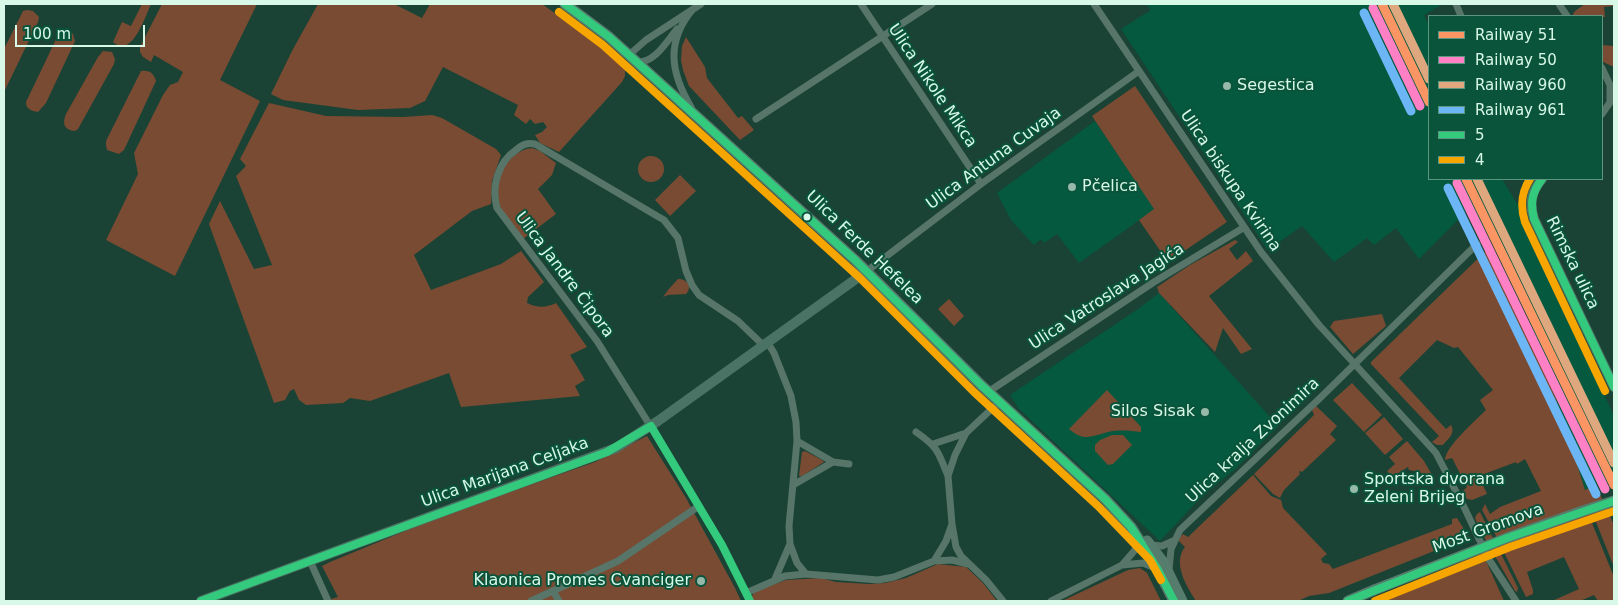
<!DOCTYPE html>
<html>
<head>
<meta charset="utf-8">
<style>
  body { margin:0 }
  #map { position:relative; width:1618px; height:605px; overflow:hidden; background:#1a4335; font-family:"DejaVu Sans",sans-serif }
  canvas { display:block }
  .frame { position:absolute; inset:0; border:5px solid #d8f8e8; pointer-events:none }
  .legend { position:absolute; left:1428px; top:15px; width:175px; height:165px; box-sizing:border-box; background:#09543b; border:1px solid #5c9680; margin:0; padding:6px 9px; list-style:none; font-size:15px; color:#d8f8e8 }
  .legend li { display:flex; align-items:center; gap:10px; height:25px }
  .legend b { width:25px; border:1px solid #5c9680 }
  .scale { position:absolute; left:15px; top:25px; width:130px; height:22px; box-sizing:border-box; border:2px solid #d8f8e8; border-top:0; padding-left:6px; font-size:15px; line-height:18px; white-space:nowrap; color:#d8f8e8; -webkit-text-stroke:4px #09543b; paint-order:stroke }
</style>
</head>
<body>
<div id="map">
<canvas width="1618" height="605"></canvas>
<div class="frame"></div>
<ul class="legend">
<li><b style="height:6px;background:#fb9564"></b>Railway 51</li>
<li><b style="height:6px;background:#ff80c5"></b>Railway 50</li>
<li><b style="height:6px;background:#dfa77e"></b>Railway 960</li>
<li><b style="height:6px;background:#6db6f5"></b>Railway 961</li>
<li><b style="height:6px;background:#33ca7d"></b>5</li>
<li><b style="height:6px;background:#f7a600"></b>4</li>
</ul>
<div class="scale">100 m</div>
</div>
<script>
const g = document.querySelector('canvas').getContext('2d');
g.lineJoin = 'round';
function fill(path, color) { g.fillStyle = color; g.fill(path, 'evenodd'); }
function stroke(path, color, width, dash) { g.strokeStyle = color; g.lineWidth = width; g.lineCap = dash ? 'butt' : 'round'; g.setLineDash(dash || []); g.stroke(path); }
function write(font, color, halo, rows, align = 'center') {
  g.font = font + ' "DejaVu Sans",sans-serif'; g.lineWidth = 4; g.setLineDash([]); g.textBaseline = 'middle'; g.strokeStyle = halo; g.fillStyle = color; for (const [text, x, y, turn = 0] of rows) {
    g.save(); g.translate(x, y); g.rotate((+turn || 0) * Math.PI / 180); g.textAlign = isNaN(turn) ? turn : align; if (halo) g.strokeText(text, 0, 0); g.fillText(text, 0, 0); g.restore();
  }
}
const built = new Path2D(`
  M1146,4H1443L1424,15L1429,26V179H1502L1518,205L1614,416V478L1585,490L1523,301L1492,238L1468,210L1419,259L1396,228L1374,245L1367,238L1334,262L1302,226L1268,250L1121,29L1151,10Z
  M1095,121L1155,209L1079,263L1057,234L1044,243L1041,239L1034,245L1011,220L997,193Z
  M1159,293L1278,426L1233,471L1205,493L1160,541L1019,409L1010,395L1138,309Z`);
const green = new Path2D(`
  M142,4H151C145,17 132,59 113,42L122,22L131,26Z
  M162,4H257L220,80L260,101L175,276L106,240L138,174L134,153L163,95L170,85L178,82L183,72L154,55L151,62L143,57L140,52V47Z
  M318,4H394L422,18L430,4H542L587,36L625,69V76L622,82L559,152L540,143L535,135L542,132L547,127L543,122L535,124L530,119L526,124L514,115L518,105L443,67L425,101L410,108L358,110L283,100L271,94L292,51Z
  M1585,4H1614V6L1604,7L1605,17L1572,16L1575,11Z
  M27,10L33,11L39,17L38,22L4,92V49L23,11Z
  M68,30L73,34L75,41L46,103L38,112C31,111 26,109 26,102L59,33Z
  M686,37L705,67L707,78L738,118L742,116L754,130L740,140L689,86L683,70L681,60L682,46Z
  M1602,45L1614,46V67L1603,62L1602,59Z
  M103,51L112,52L115,59L114,64L78,129L75,131C64,130 62,124 66,114L98,57Z
  M141,71C149,70 154,73 156,81L124,150L119,154L107,150L106,145V141Z
  M1135,86L1227,222L1168,262L1139,220L1154,209L1092,116Z
  M269,103L326,116L403,117L432,115L442,118L496,149L501,155L492,181L491,204L472,211L414,255L431,290L501,264L521,251L544,282L528,297L527,303C538,308 545,308 556,303L587,347L570,355L585,380L575,386L580,396L461,407L449,373L370,401L350,398L343,403L306,405L299,400L294,389L290,391L285,400L274,403L209,224L220,201L254,269L272,265L236,176L246,166L240,159Z
  M532,148L540,151L556,163L552,175L538,189L556,214L523,239C515,228 502,216 499,203C493,180 507,151 532,148Z
  M638 169a13 13 0 1 1 26 0a13 13 0 1 1-26 0Z
  M680,175L696,191L670,216L655,200Z
  M1235,240L1238,242L1229,249L1237,260L1246,251L1253,261L1209,296L1252,349L1241,354L1223,328L1215,352L1159,293L1157,287L1190,265Z
  M1492,245L1517,299L1560,410L1585,490L1589,488L1593,497L1600,494L1614,525V567L1596,522L1592,523L1614,577V601H1598L1594,595L1580,601H1552L1579,589L1564,557L1527,572L1533,590V594L1526,597L1492,528L1482,510L1485,504L1490,514L1500,507L1541,491L1525,459L1517,464L1516,462L1479,476L1487,494L1472,500L1467,499L1463,491L1467,487L1452,458L1445,460C1445,447 1476,420 1486,410L1480,400L1493,390L1458,347L1454,348L1437,340L1399,378L1446,429L1451,425C1456,433 1448,439 1443,445H1437L1432,442L1439,436L1371,364V362Z
  M678,279C687,279 693,287 686,294L668,295L663,297L668,290Z
  M949,299L964,316L954,326L938,309Z
  M1382,314L1386,326L1353,354L1330,327L1334,321Z
  M1352,383L1382,415L1364,432L1333,400Z
  M1107,390L1141,427V432C1132,431 1123,430 1113,431C1094,434 1086,444 1069,429Z
  M1316,406L1337,426L1330,434L1336,440L1302,472L1300,471L1299,472L1300,474L1284,490L1280,498L1273,494L1254,474L1314,415L1312,410Z
  M1384,417L1403,439L1385,455L1365,433Z
  M1112,435H1123L1132,445L1113,464L1108,465L1095,451V445L1100,440Z
  M647,436L686,498L735,588L741,601H332L331,599L338,597L322,566L330,562L444,515L595,462Z
  M1407,441L1424,461L1432,475L1425,479L1420,472L1409,470L1408,467L1392,477L1387,471L1395,464L1389,457Z
  M805,451L822,460L824,462L802,476H799L802,452Z
  M1253,475L1271,496L1281,500L1283,508L1327,554L1321,559L1323,563L1329,564L1333,569L1452,524V519L1457,518L1469,537L1329,593L1309,596L1298,601H1196C1187,587 1172,563 1185,547L1178,540L1183,534L1188,537Z
  M1480,512L1518,588L1517,592L1515,591L1479,528L1475,518L1477,514Z
  M1486,561L1504,601H1384L1389,599Z
  M938,564L966,567L983,583L997,601H753L751,598L753,594L759,590L786,580L821,578L836,582L869,584L885,583L906,578Z
  M1140,568L1147,573L1161,601H1062L1128,570Z`);
const minor = new Path2D(`
  M861,4L981,184
  M1094,4L1261,252L1319,325L1436,453L1465,509L1488,558L1516,601
  M1456,4L1461,16
  M1559,4L1567,16
  M629,55L646,40L701,4
  M637,62C655,63 667,41 677,29
  M1602,68L1610,85V102
  M691,107C670,72 666,41 693,9
  M1602,114L1613,98
  M756,119L932,4
  M867,271L981,184L1139,71
  M768,343L774,353L791,396L796,422L797,441L789,526L790,544L775,579
  M988,392L1154,282L1243,228
  M999,402L966,433L955,455L948,476L952,524L956,547L961,556L986,580L1003,601
  M916,432C939,448 938,452 948,476
  M797,441L833,462
  M933,444L966,433
  M793,485L833,462L849,464
  M790,544L797,563L806,574
  M1151,545L1162,546L1173,541
  M310,561L328,601
  M934,561L952,560L968,564
  M1122,565L1135,550L1137,538
  M1169,570L1171,549L1180,530L1319,399L1477,244
  M553,591L559,601
  M746,593L785,576L806,574L878,580L894,577L934,561L946,541L952,524
  M531,601L618,561L699,506
  M750,601L722,545L646,419L597,341L497,208C491,187 498,162 516,150C522,145 527,142 535,144L657,216L664,220L678,238L686,271L692,285L699,295L738,321L764,346
  M1051,601L1122,565L1143,563L1155,568`);
const secondary = new Path2D(`
  M1542,179C1531,192 1529,203 1534,219L1614,387
  M201,601L616,448L658,421L867,271`);
const primary = new Path2D(`
  M565,4L609,37L855,260L981,385L1105,499L1131,527L1158,570L1174,601
  M1580,512L1614,501
  M1147,541L1163,562L1182,601
  M1348,601L1374,590`);
const primaryBridge = new Path2D(`
  M1374,590L1507,538L1580,512`);
const bus1 = new Path2D(`
  M565,4L609,37L855,260L981,385L1105,499L1131,527L1158,570L1174,601
  M1542,179C1532,192 1530,203 1534,219L1614,387
  M201,601L607,452L651,426L722,545L750,601
  M1348,601L1507,538L1614,501`);
const bus2 = new Path2D(`
  M559,12L603,45L860,278L974,392L1098,506L1150,560L1161,580
  M1530,179C1521,193 1520,206 1525,222L1605,391
  M1375,601L1510,547L1614,511`);
const rail1 = new Path2D(`
  M1382,4L1429,102
  M1466,179L1614,485`);
const rail2 = new Path2D(`
  M1373,8L1420,106
  M1457,183L1605,489`);
const rail3 = new Path2D(`
  M1393,4L1429,79
  M1477,179L1614,463`);
const rail4 = new Path2D(`
  M1364,13L1411,111
  M1448,188L1596,494`);
const markers = [
  [1227,86,5,"#96b9a9"],
  [1072,187,5,"#96b9a9"],
  [807,217,4.5,"#d8f8e8"],
  [1205,412,5,"#96b9a9"],
  [1354,489,5,"#96b9a9"],
  [701,581,5,"#96b9a9"]
];
const streetNames = [
  ["Ulica Nikole Mikca",932,86,56],
  ["Ulica Antuna Cuvaja",994,159,-36],
  ["Ulica biskupa Kvirina",1230,181,56],
  ["Ulica Ferde Hefelea",864,248,44],
  ["Rimska ulica",1572,263,64],
  ["Ulica Jandre Čipora",564,275,53],
  ["Ulica Vatroslava Jagića",1107,297,-33],
  ["Ulica kralja Zvonimira",1253,441,-43],
  ["Ulica Marijana Celjaka",505,473,-20],
  ["Most Gromova",1488,529,-20]
];
const poiNames = [
  ["Segestica",1237,86],
  ["Pčelica",1082,187],
  ["Silos Sisak",1195,412,"right"],
  ["Sportska dvorana",1364,480],
  ["Zeleni Brijeg",1364,498],
  ["Klaonica Promes Cvanciger",691,581,"right"]
];
fill(built, '#04593f');
fill(green, '#794b32');
stroke(minor, '#577569', 7);
stroke(secondary, '#4b7365', 10);
stroke(primary, '#567c6e', 11);
stroke(primaryBridge, '#567c6e', 11);
stroke(bus1, '#33ca7d', 8);
stroke(bus2, '#f7a600', 8);
stroke(rail1, '#fb9564', 9);
stroke(rail2, '#ff80c5', 9);
stroke(rail3, '#dfa77e', 9);
stroke(rail4, '#6db6f5', 9);
for (const [x, y, r, color] of markers) { const dot = new Path2D(); dot.arc(x, y, r, 0, 2 * Math.PI); g.fillStyle = color; g.fill(dot); stroke(dot, '#09543b', 2); }
write('16px', '#d8f8e8', '#09543b', streetNames);
write('16px', '#d8f8e8', '#09543b', poiNames, 'left');
</script>
</body>
</html>
